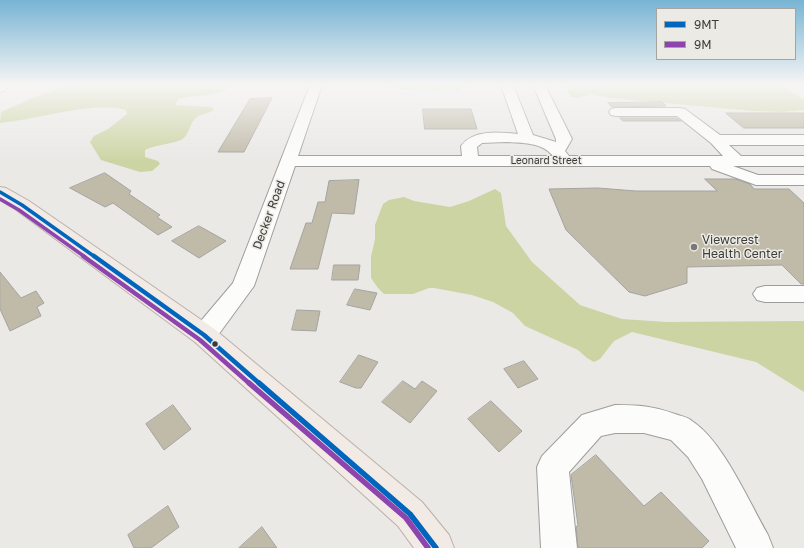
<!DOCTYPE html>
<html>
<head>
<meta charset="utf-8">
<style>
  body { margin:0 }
  #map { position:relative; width:804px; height:548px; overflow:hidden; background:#eae9e6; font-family:"Golos Text",sans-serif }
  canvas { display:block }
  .legend { position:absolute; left:656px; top:8px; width:140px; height:52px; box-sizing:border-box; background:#eceae4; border:1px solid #a6a49f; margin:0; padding:5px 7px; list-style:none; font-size:12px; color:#3c3b38 }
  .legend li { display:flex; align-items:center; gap:8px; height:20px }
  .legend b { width:20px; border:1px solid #a6a49f }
</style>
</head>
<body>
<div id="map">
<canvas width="804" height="548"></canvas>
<ul class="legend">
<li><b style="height:5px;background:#0065bd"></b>9MT</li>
<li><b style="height:5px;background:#8e44ad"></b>9M</li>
</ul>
</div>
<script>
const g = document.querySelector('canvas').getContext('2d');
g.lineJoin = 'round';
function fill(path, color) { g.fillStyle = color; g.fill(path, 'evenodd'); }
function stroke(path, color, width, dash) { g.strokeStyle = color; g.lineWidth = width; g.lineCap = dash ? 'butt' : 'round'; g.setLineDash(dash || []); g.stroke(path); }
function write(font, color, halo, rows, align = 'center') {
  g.font = font + ' "Golos Text",sans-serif'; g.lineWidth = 3; g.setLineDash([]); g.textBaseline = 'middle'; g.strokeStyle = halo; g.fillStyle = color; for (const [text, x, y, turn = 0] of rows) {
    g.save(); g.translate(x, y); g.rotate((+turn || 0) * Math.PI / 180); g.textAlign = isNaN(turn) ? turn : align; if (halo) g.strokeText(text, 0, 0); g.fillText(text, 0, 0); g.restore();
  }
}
const forest = new Path2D(`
  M69,85H233C219,98 196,94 179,99L175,105L211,107L214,109C210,114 203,113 197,117C190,122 190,132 184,138C177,144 156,144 145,150V157L158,161L160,164L152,171L140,172L101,160L90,142L94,136L108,129L127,114L126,110C92,101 36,120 0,123L1,112L37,96Z
  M383,85H471C468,87 464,89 460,90C448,91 390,92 383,85Z
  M563,85H782L804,100V110L781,112L754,111L609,98L590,94L579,98L571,97Z
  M495,189L501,193L506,226L532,262L580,305L622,319L666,322L804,321V392L756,362L632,332L614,341L600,359L594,362L587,358L578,350L525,326L513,313L493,302L472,295L434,288H429L413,294H384L378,288L371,278V257L375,239V225L383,204L389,200L404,197L414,201L450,207L469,201Z`);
const building = new Path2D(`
  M272,98L244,152H218L250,99Z
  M662,102L666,106L612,107L608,103Z
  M423,109H471L477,129H425Z
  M726,113H804V128H744Z
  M620,118H676L681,121H623Z
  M105,173L131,191L129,194L160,215L157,217L172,227L158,235L113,203L105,207L70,188Z
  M705,179H735L750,184L754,189H789L804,203V284H801L782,265L687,267V283L645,296L629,292L566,230L549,189L598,188L636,191H717Z
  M359,180L354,214L332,213L318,269H290L306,223H312L318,202H325L329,181Z
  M199,226L226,241L199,258L172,241Z
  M334,265H360L358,280H332Z
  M0,272L21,298L36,291L44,303L37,307L41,316L10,331L0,309Z
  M355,289L377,293L370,310L347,305Z
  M297,310L320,311L316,331L292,330Z
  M359,355L378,362L361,388H356L340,382Z
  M524,361L538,379L518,388L504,369Z
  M403,381L415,389L422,381L437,391L410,423L382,402Z
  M491,401L522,431L499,452L468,419Z
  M173,405L191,429L164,450L146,424Z
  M596,455L644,506L661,492L709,541L702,548H578L576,527L578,525L571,475Z
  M168,506L179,527L151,548H134L128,535Z
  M262,527L277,548H239Z`);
const minor = new Path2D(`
  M0,85H9L4,91L0,92Z
  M310,85H322L298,156H462L461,146C473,129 500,132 518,134L501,85H513L533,135L556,142V139L533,85H545L572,139L565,151L569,156H723L711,143L677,116H616L611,115L609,112L611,109L616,108H680L685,109L720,135H804V145H729L741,156H804V166H733L758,175H804V185H756L712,169L710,166H295L254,286L213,342L204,345L195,342L191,335L195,328L233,283ZM505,142C522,143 542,142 553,156H478L477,147L482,143Z
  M765,286H804V302H765L757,300L753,294L757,288Z
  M615,405C638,405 654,406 675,414C681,416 688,417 692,421C723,441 749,502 768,535L773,548H736L702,479L688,457L671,440L644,433H615L601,436L569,472L577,548H541L537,467L542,456L582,415Z`);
const major = new Path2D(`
  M0,187L6,188L29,201L213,328L422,502L449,535L454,548H414L398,526L195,342L15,209L0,200Z`);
const bus1Far2 = new Path2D(`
  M0,192L22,205L95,257`);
const bus1Far1 = new Path2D(`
  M94,256L204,335L260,384`);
const bus1 = new Path2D(`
  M259,383L410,514L436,548`);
const bus2Far2 = new Path2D(`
  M0,199L19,210L85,257`);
const bus2Far1 = new Path2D(`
  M83,256L200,340L250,384`);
const bus2 = new Path2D(`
  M249,383L406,518L428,548`);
const markers = [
  [694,247,4,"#797875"],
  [215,344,3.5,"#3c3b38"]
];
const farStreetnames = [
  ["Leonard Street",546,161]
];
const streetNames = [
  ["Decker Road",269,215,-70]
];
const poiNames = [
  ["Viewcrest",702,240],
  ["Health Center",702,254]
];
fill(forest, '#ccd4a3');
fill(building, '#c0baa8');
stroke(building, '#a4a3a1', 1);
stroke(minor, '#9e9d9b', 2);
stroke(major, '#bcb0a7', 2);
fill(minor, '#fcfcfb');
fill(major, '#f1eae5');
stroke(bus1Far2, '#0065bd', 3.5);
stroke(bus1Far1, '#0065bd', 4.5);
stroke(bus1, '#0065bd', 5.5);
stroke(bus2Far2, '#8e44ad', 3.5);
stroke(bus2Far1, '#8e44ad', 4.5);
stroke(bus2, '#8e44ad', 5.5);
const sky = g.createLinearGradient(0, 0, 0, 162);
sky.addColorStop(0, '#78b4d4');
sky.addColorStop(0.52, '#f6f5f4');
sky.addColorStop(1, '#f6f5f400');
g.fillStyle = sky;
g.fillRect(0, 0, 804, 162);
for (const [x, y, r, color] of markers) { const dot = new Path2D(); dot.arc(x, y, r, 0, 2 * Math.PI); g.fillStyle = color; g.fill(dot); stroke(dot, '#eceae4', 1.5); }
write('10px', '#3c3b38', '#eceae4', farStreetnames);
write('12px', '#3c3b38', '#eceae4', streetNames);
write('12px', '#3c3b38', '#eceae4', poiNames, 'left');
</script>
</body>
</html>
